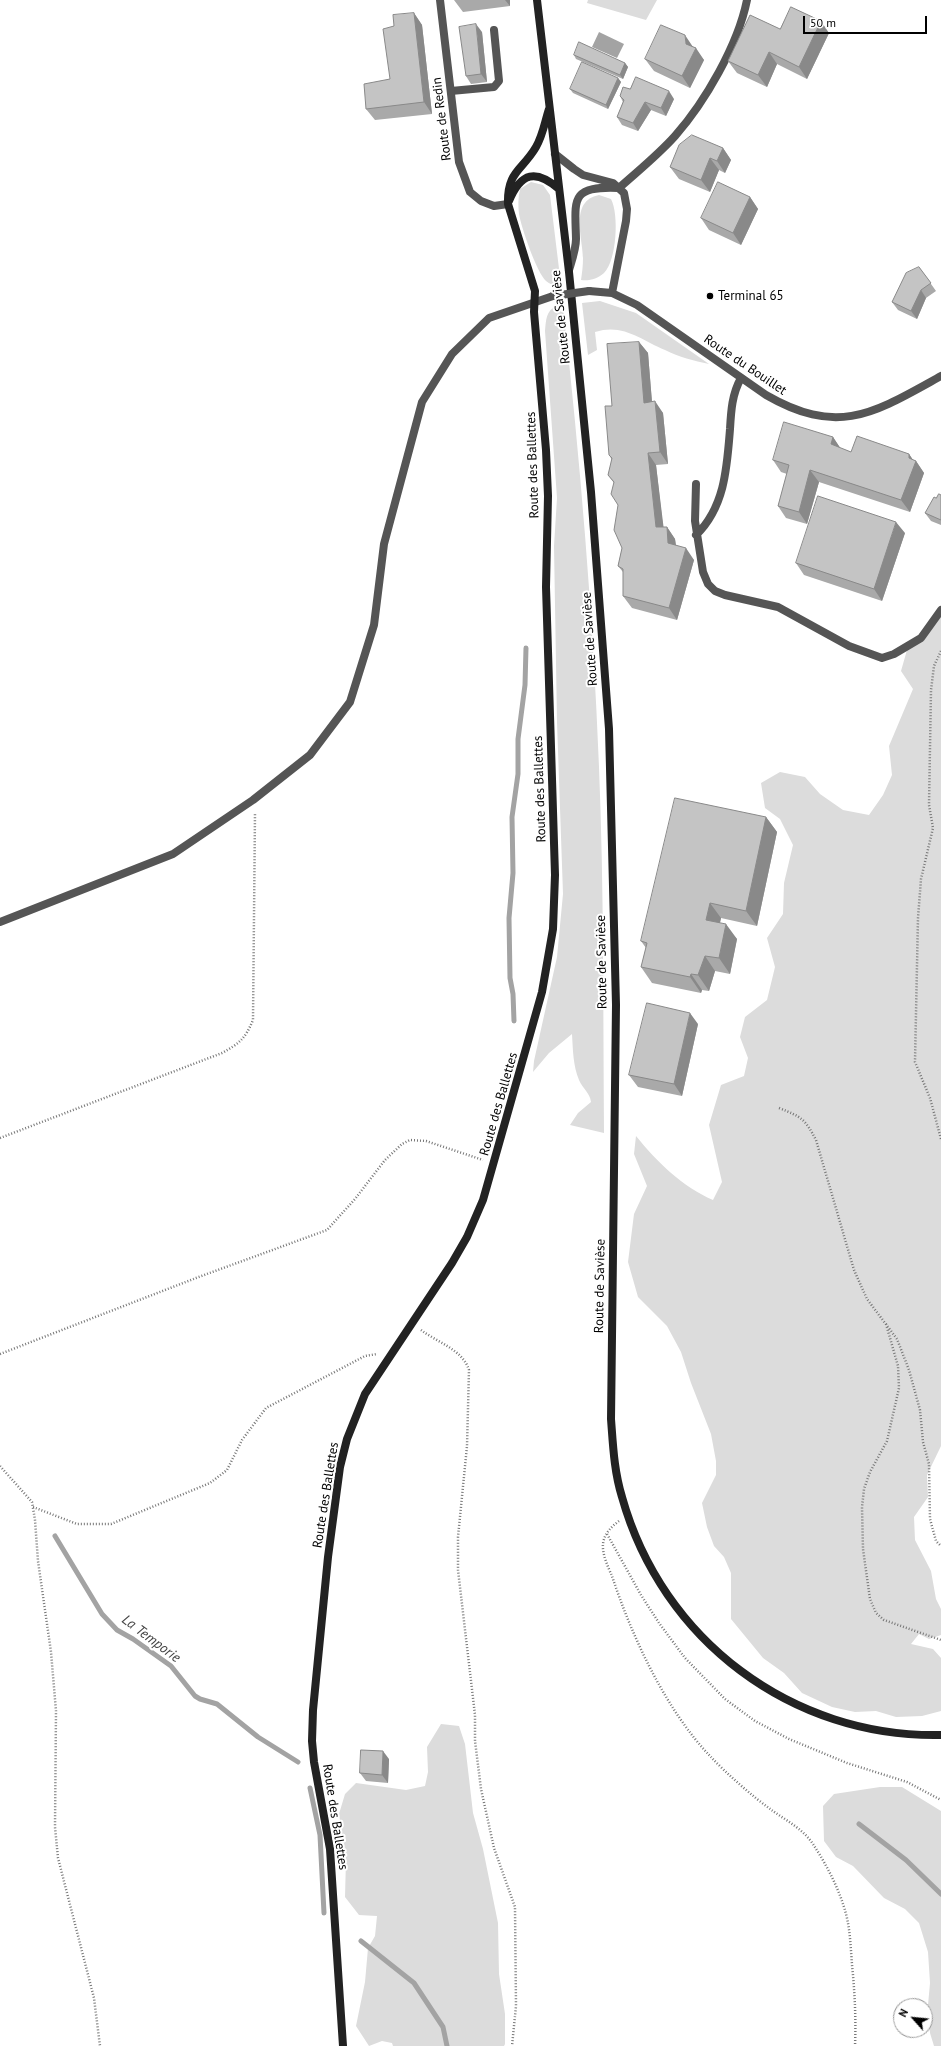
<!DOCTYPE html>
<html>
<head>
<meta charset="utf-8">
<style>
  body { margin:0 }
  #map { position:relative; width:941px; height:2046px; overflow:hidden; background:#fff; font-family:"PT Sans",sans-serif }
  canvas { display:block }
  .north { position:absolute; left:893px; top:1998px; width:40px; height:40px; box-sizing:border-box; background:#fff; border:1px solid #999; border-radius:50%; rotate:297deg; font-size:11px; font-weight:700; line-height:16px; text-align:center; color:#000 }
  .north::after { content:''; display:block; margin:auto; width:14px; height:18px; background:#000; clip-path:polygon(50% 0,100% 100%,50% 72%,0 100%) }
  .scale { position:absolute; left:803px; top:16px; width:124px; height:18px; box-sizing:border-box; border:2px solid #000; border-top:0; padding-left:5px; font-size:12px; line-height:14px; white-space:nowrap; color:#000; -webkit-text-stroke:3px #fff; paint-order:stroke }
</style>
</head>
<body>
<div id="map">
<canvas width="941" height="2046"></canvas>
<div class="north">N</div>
<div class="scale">50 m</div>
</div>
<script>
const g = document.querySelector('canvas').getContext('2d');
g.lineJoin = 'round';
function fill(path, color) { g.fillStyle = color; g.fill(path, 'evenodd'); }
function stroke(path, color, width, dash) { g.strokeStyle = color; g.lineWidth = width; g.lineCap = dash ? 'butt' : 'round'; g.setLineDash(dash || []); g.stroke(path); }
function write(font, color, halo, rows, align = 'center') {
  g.font = font + ' "PT Sans",sans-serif'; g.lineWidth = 4; g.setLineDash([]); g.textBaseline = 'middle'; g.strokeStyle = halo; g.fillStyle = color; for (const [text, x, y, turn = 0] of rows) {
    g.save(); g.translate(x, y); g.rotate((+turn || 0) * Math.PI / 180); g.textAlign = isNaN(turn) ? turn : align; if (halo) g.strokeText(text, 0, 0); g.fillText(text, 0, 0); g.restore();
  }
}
const green = new Path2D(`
  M588,0H657L646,20L587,3Z
  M531,182L543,185L550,195L561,285C555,286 551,285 546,281C537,273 521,227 519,214C518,206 518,198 520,189Z
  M599,195L611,199C619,214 617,260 604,273C597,279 590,281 581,280C582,273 583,266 583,258C583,238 569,201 599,195Z
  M600,301L636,313L709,364C694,361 679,357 665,350C641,340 623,323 595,332L597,350L588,355L582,303Z
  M556,306H563C580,459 593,613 599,767C604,889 603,1011 604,1133L570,1125L578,1113L591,1102C590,1093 583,1089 579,1080C573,1065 573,1051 572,1034L549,1053L533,1072L534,1061L557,957L563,894L557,722L554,546L557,498L545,331C546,320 546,311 556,306Z
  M941,606V1446L927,1475L928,1497L914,1517L915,1540L931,1571L936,1599L941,1609V1635L929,1639L919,1634L911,1644L933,1649L941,1658V1711L922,1716L896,1717L876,1711L855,1712L832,1707L802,1693L784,1673L763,1658L731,1619V1573L724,1557L714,1546L707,1527L702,1503L716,1475V1461L711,1434L691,1383L681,1352L667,1326L638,1297L628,1262L634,1214L647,1186L634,1154L636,1136C657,1162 683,1187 713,1200L722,1182L709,1125L721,1085L744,1076L748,1058L740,1037L745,1017L767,1000L775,967L767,938L783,914L784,883L793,845L780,819L765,808L761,783L780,772L805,777L820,794L843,810L869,815L883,795L892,775L889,746L913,689L901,671L907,650Z
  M441,1724L459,1726L465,1744L473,1813L483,1849L498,1923L499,1974L505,2014V2044L504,2046H393L392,2043L382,2041L369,2046L356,2026L365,1982L368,1948L375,1936L377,1916L359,1915L345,1897L346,1859L339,1814L345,1794L356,1783L406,1790L425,1786L428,1772L427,1747Z
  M880,1787H902L941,1811V2046H934L930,2033L928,2005L930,1983L928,1952L919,1923L905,1909L884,1898L853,1866L836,1857L824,1841L823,1806L834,1794Z`);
const water = new Path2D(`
  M599,32L624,44L617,58L592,47Z`);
const stream = new Path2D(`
  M514,1021L513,994L510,978L509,918L513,873L512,817L518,774V739L525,685L526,648
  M55,1536L102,1614L117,1630L133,1639L171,1666L195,1696L200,1699L217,1704L258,1737L298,1762
  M310,1788L320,1835L324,1913
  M859,1824L906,1860L941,1894
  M361,1941L414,1983L443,2027L447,2046`);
const path = new Path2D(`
  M941,651L934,666L931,690L929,805L933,828L921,879L918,918L915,1062L930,1098L941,1139
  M779,1108C802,1117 805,1119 816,1140L854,1270L867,1299L897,1339L909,1370L920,1410L923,1442L929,1464L930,1519L936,1541L941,1546
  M0,1138L222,1053C240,1043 245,1039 253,1020L255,813
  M886,1324L898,1366L899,1388L887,1441L870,1472L864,1489L862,1507L863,1549L870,1599L876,1613L884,1620L941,1640
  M421,1330C437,1342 463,1350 469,1370L467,1446L458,1537V1570L475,1715V1741L481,1789L494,1848L515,1907L516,2006L512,2046
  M0,1354L196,1278L327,1230L355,1199L385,1160L402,1144L410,1140L426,1141L483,1160
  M0,1466L32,1502L35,1520L38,1561L51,1652L56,1711L55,1827L58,1858L94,1998L100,2046
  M33,1507L77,1524H111L210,1483L227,1470L242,1440L266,1408L365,1356L377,1354
  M619,1521C611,1527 604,1534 603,1544C602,1554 608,1567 612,1576C632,1637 666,1710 710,1756C727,1774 753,1797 773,1811C787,1821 803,1829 813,1844C828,1867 843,1896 848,1923C851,1940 851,1958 853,1975C855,1999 856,2022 855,2046
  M607,1534L641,1595L659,1623L685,1658L725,1699L755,1721L789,1739L847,1763L907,1782L941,1800`);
const lane = new Path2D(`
  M451,91L494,87L499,81L494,30
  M696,484L695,521L703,572L708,584L715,591L725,595L778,607L849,646L882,658L894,654L921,638L941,610
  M696,535C725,507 727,467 730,429C731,411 732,394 741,378`);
const street = new Path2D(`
  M440,0L459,162L470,192L481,201L494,206L508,204
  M555,154L574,169L583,175L613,183L624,193L627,209L626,221L612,293
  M619,188C638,171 658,155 675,136C705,102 738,45 747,0
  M569,270C572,260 576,249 576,239C575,199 570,186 618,188
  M589,291L612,293L637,305L766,395C839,437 874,413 941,376
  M0,922L173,854L253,800L310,755L350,702L374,625L384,544L422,402L452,354L489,318L553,296`);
const secondary = new Path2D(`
  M537,0L569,272L591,492L609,729L616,1005L611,1419C613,1445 614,1471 622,1497C662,1640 792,1738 941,1735
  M509,201C521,172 536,169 559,189
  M343,2046L330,1849L314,1762L312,1741L313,1710L328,1557L340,1467L347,1439L365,1394L452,1263L467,1237L483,1200L542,992L553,929L555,875L546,587L548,496L546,450L534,312L535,291L508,204C507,171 522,171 536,147C543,135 545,121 549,109`);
const streetBridge = new Path2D(`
  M553,296L589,291`);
const wall = new Path2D(`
  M454,0H510V6L463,12Z
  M414,13L422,25L432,114L375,120L366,109L390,79L394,26Z
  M780,29L829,33L807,79L777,64L767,87L737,73L728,61Z
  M482,32L487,82L471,84L466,76Z
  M693,47L704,60L690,88L654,71L645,59Z
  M574,55L625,63L628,67L623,79L576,59Z
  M618,78L621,82L608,109L573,93L570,89Z
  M620,96L674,99L666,116L651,110L638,131L622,125L617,117L623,102Z
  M723,148L731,160L725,173L719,170L710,192L679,179L670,167Z
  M750,197L758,209L741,245L709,230L701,218Z
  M919,267L936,291L926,298L917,319L898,310L892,302Z
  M639,342L648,353L652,402L663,413L668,464L656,465L663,527H667L675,539L676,545L694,560L677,620L632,608L623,596V572L618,566L622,548L618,505L614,483L608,475L612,460L609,455L612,406Z
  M833,437L840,448L851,452L909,454L913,460L916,461L924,473L910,512L819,482L807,524L786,518L778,506L787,474L781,472L773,460Z
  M941,495V525L931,521L925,513L936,498Z
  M905,533L882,601L804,575L796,563Z
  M766,817L777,832L757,926L721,918L720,923L737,939L730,974L715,971L709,991L702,990L701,993L652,983L641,967L646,948L641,941Z
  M698,1024L682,1096L638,1087L629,1075Z
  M389,1759L388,1783L366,1781L360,1773Z`);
const shadedWall = new Path2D(`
  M505,0H510V6Z
  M414,13L422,25L432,114L424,102Z
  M821,21L829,33L807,79L799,67Z
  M476,24L482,32L487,82L481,74Z
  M685,35L693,47L696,48L704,60L690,88L682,76L686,44Z
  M769,52L777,64L767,87L758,75Z
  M625,63L628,67L623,79L620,75Z
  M618,78L621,82L608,109L606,105Z
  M669,91L674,99L666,116L661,108Z
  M645,102L651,110L638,131L633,123Z
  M723,148L731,160L725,173L717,161Z
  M710,158L719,170L710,192L701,180Z
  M750,197L758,209L741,245L733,233Z
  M921,290L926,298L917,319L911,311Z
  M639,342L648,353L653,415L644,403Z
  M655,401L663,413L668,464L660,452Z
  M833,437L841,449L831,444Z
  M648,453L656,465L665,539L656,527Z
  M909,454L915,463L916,461L924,473L910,512L901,500L909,458Z
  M810,470L819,482L807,524L799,512Z
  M896,522L905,533L882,601L874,589Z
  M667,527L675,539L677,555L668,543Z
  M686,548L694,560L677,620L669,608Z
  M766,817L777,832L757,926L746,911Z
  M710,903L721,918L717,935L706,920Z
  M726,924L737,939L730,974L719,958Z
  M705,956L715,971L709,991L698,975Z
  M691,974L702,990L701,993L690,977Z
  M690,1013L698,1024L682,1096L674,1084Z
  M383,1751L389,1759L388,1783L382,1775Z`);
const building = new Path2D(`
  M791,7L821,21L799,67L769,52L758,75L728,61L750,15L780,29Z
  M414,13L424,102L366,109L364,84L390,79L383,29L394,26L393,15Z
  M476,24L481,74L466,76L459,27Z
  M661,25L685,35L686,44L696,48L682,76L645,59Z
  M579,42L625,63L620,75L574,55Z
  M582,62L618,78L606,105L570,89Z
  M636,77L669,91L661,108L645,102L633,123L617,117L624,100L620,96L623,87L630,89Z
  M692,135L723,148L717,161L710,158L701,180L670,167L679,145Z
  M718,182L750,197L733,233L701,218Z
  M919,267L931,283L921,290L911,311L892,302L906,273Z
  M639,342L644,403L655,401L660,452L648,453L656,527H667L668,543L686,548L669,608L623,596V569L618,566L622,548L614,530L618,505L611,494L614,482L608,475L612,458L609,455L605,406H612L607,344Z
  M784,422L833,437L831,444L851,452L857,436L909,454V458L916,461L901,500L810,470L799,512L778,506L789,465L773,460Z
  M939,494L941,495V520L925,513L934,497L936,498Z
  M818,496L896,522L874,589L796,563Z
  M675,798L766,817L746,911L710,903L706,920L726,924L719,958L705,956L698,975L691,974L690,977L641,967L647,943L641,941Z
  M647,1003L690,1013L674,1084L629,1075Z
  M361,1750L383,1751L382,1775L360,1773Z`);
const markers = [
  [710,296,4,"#000"]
];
const streetNames = [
  ["Route de Redin",442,119,-97],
  ["Route de Savièse",561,317,-96],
  ["Route du Bouillet",745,365,34],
  ["Route des Ballettes",533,465,-92],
  ["Route de Savièse",590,639,-94],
  ["Route des Ballettes",540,789,-92],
  ["Route de Savièse",602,962,-91],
  ["Route des Ballettes",499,1104,-74],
  ["Route de Savièse",600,1286,-89],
  ["Route des Ballettes",326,1495,-81],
  ["Route des Ballettes",335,1817,81]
];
const poiNames = [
  ["Terminal 65",718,296]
];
const waterNames = [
  ["La Temporie",151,1639,37]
];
fill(green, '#dcdcdc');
fill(water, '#a3a3a3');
stroke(stream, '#a3a3a3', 5);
stroke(path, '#777', 2.5, [1, 2]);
stroke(lane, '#555', 8);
stroke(street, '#555', 8);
stroke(secondary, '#222', 8);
stroke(streetBridge, '#555', 8);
fill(wall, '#a9a9a9');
fill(shadedWall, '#898989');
fill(building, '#c4c4c4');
stroke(building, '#898989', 1);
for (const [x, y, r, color] of markers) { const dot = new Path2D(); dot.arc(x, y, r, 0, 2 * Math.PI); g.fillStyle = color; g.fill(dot); stroke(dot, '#fff', 1.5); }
write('13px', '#000', '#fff', streetNames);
write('13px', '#000', '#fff', poiNames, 'left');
write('italic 14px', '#444', '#fff', waterNames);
</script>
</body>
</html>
